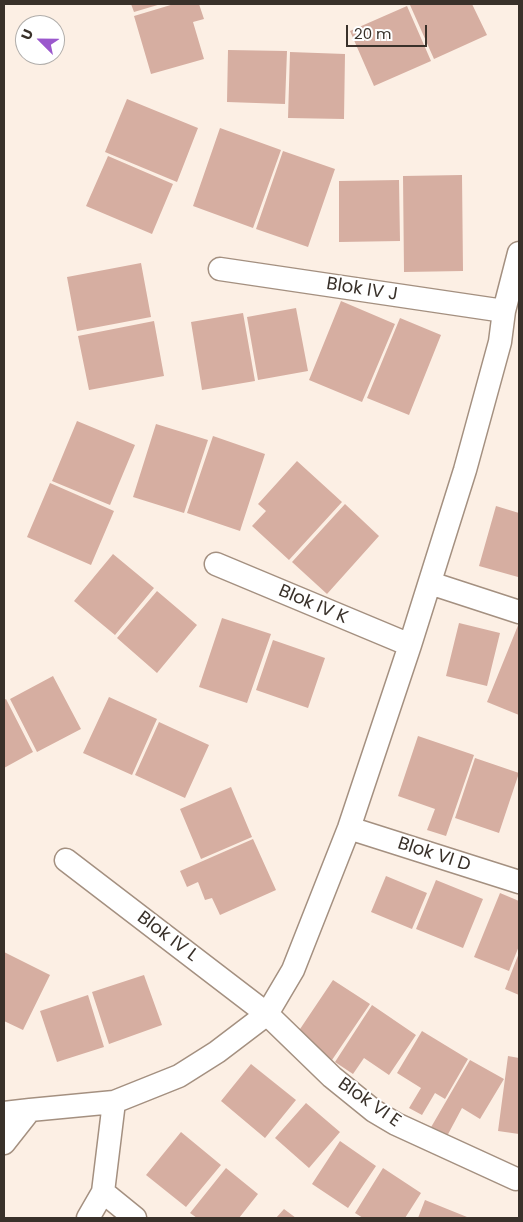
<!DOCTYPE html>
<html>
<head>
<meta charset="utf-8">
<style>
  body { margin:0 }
  #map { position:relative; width:523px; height:1222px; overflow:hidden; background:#fcefe4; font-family:Poppins,sans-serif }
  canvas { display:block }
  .frame { position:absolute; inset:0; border:5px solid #39312a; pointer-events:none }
  .north { position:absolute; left:15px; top:15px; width:50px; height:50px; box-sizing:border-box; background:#fff; border:1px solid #b0adaa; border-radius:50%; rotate:293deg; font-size:14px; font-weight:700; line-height:20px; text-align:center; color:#39312a }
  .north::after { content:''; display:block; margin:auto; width:18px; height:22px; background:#9b58cd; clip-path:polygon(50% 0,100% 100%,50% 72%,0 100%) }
  .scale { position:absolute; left:346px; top:25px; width:81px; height:22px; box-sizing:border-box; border:2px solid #39312a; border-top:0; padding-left:6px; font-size:15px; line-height:18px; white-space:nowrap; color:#39312a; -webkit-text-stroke:4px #fff; paint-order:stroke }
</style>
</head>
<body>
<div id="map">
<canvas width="523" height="1222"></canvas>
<div class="frame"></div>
<div class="north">U</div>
<div class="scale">20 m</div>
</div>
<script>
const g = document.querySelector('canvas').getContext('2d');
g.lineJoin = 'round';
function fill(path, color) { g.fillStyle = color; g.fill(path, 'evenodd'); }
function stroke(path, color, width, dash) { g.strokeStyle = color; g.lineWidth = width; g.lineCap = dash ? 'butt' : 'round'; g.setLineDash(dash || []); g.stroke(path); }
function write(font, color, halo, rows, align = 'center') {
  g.font = font + ' Poppins,sans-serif'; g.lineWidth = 4; g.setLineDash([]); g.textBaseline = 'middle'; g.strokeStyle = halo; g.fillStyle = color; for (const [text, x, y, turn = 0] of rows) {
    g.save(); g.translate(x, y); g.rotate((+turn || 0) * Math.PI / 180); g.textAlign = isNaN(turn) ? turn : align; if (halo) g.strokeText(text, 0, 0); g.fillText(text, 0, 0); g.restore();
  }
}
const building = new Path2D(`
  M131,4H161L134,12Z
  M174,4H199L204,19L193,22L204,59L151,74L134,16Z
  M414,4H472L487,35L434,59L410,5Z
  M407,6L431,61L374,86L350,31Z
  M228,50L287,51L285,104L227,102Z
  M290,52L345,54L344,119L288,118Z
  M127,99L198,128L177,182L105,152Z
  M220,128L281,150L253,228L193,206Z
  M283,151L335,169L308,247L256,229Z
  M108,156L173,184L152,234L86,206Z
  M462,175L463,271L404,272L403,176Z
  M399,180L400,241L339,242V181Z
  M141,263L151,317L77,331L67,277Z
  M341,301L395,324L362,402L309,380Z
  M296,308L308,371L258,380L247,317Z
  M243,313L255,381L202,390L191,322Z
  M400,318L441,335L409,415L367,398Z
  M154,321L164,376L89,390L78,336Z
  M77,421L135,445L110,505L52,481Z
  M156,424L208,440L184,513L133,497Z
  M213,436L265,454L240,531L187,513Z
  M297,461L342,502L289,560L252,526L266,511L258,504Z
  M50,483L114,511L91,565L27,537Z
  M345,504L379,536L327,594L292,562Z
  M496,506L519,513L518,577L479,566Z
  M113,554L154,588L115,635L74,601Z
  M157,591L197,625L157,673L117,638Z
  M222,618L271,634L247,703L199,687Z
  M459,623L500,633L487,686L446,676Z
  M519,623V715L487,702Z
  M273,640L325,658L308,708L256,690Z
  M53,676L81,729L37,752L10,699Z
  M109,697L157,719L132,775L83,753Z
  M6,699L33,752L4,768V700Z
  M159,722L209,745L185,798L135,775Z
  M418,736L474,755L446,836L427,830L435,809L398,796Z
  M475,758L519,773L499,833L455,818Z
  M231,787L252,837L201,859L180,809Z
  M253,839L276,890L220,915L212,898L205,900L198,882L187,887L180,871Z
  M386,876L427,893L412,929L371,912Z
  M436,880L483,899L463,948L416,929Z
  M500,893L519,901V946L509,971L474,957Z
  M4,952L50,975L23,1030L4,1021Z
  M519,953V995L505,989Z
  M144,975L162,1025L109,1044L92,992Z
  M333,980L370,1004L332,1060L296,1035Z
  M88,995L104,1047L57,1062L40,1011Z
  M372,1005L416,1035L389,1075L364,1058L353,1074L335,1062Z
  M422,1031L468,1059L445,1099L435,1093L422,1115L409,1108L421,1088L397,1073Z
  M508,1056L519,1058V1134L498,1131Z
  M470,1060L504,1079L480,1119L462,1108L446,1138L430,1129Z
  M251,1064L296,1100L265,1138L221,1101Z
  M306,1103L340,1132L309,1168L275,1138Z
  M181,1132L221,1165L186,1207L146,1175Z
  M340,1141L376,1166L348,1208L312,1184Z
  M226,1168L258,1194L239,1218H197L190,1213Z
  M383,1168L421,1193L405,1218H363L355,1213Z
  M425,1200L467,1217V1218H418Z
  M284,1209L296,1218H276Z`);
const minor = new Path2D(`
  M220,269L504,311
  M216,564L410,645
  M430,583L519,612
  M349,828L519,882
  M66,860L267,1014L332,1077L374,1111L396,1124L516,1179
  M4,1113L30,1110
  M4,1143L30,1110L114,1102L179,1076L217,1052L267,1014L293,970L349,828L410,645L465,470L500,342L504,311L519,253
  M103,1192L135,1218
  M88,1218L103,1192L114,1102`);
const streetNames = [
  ["Blok IV J",362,290,9],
  ["Blok IV K",313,605,23],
  ["Blok VI D",434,855,18],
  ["Blok IV L",167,937,37],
  ["Blok VI E",369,1103,35]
];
fill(building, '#d6aea1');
stroke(minor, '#a49080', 25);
stroke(minor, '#fff', 22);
write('18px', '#39312a', '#fff', streetNames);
</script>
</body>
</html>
